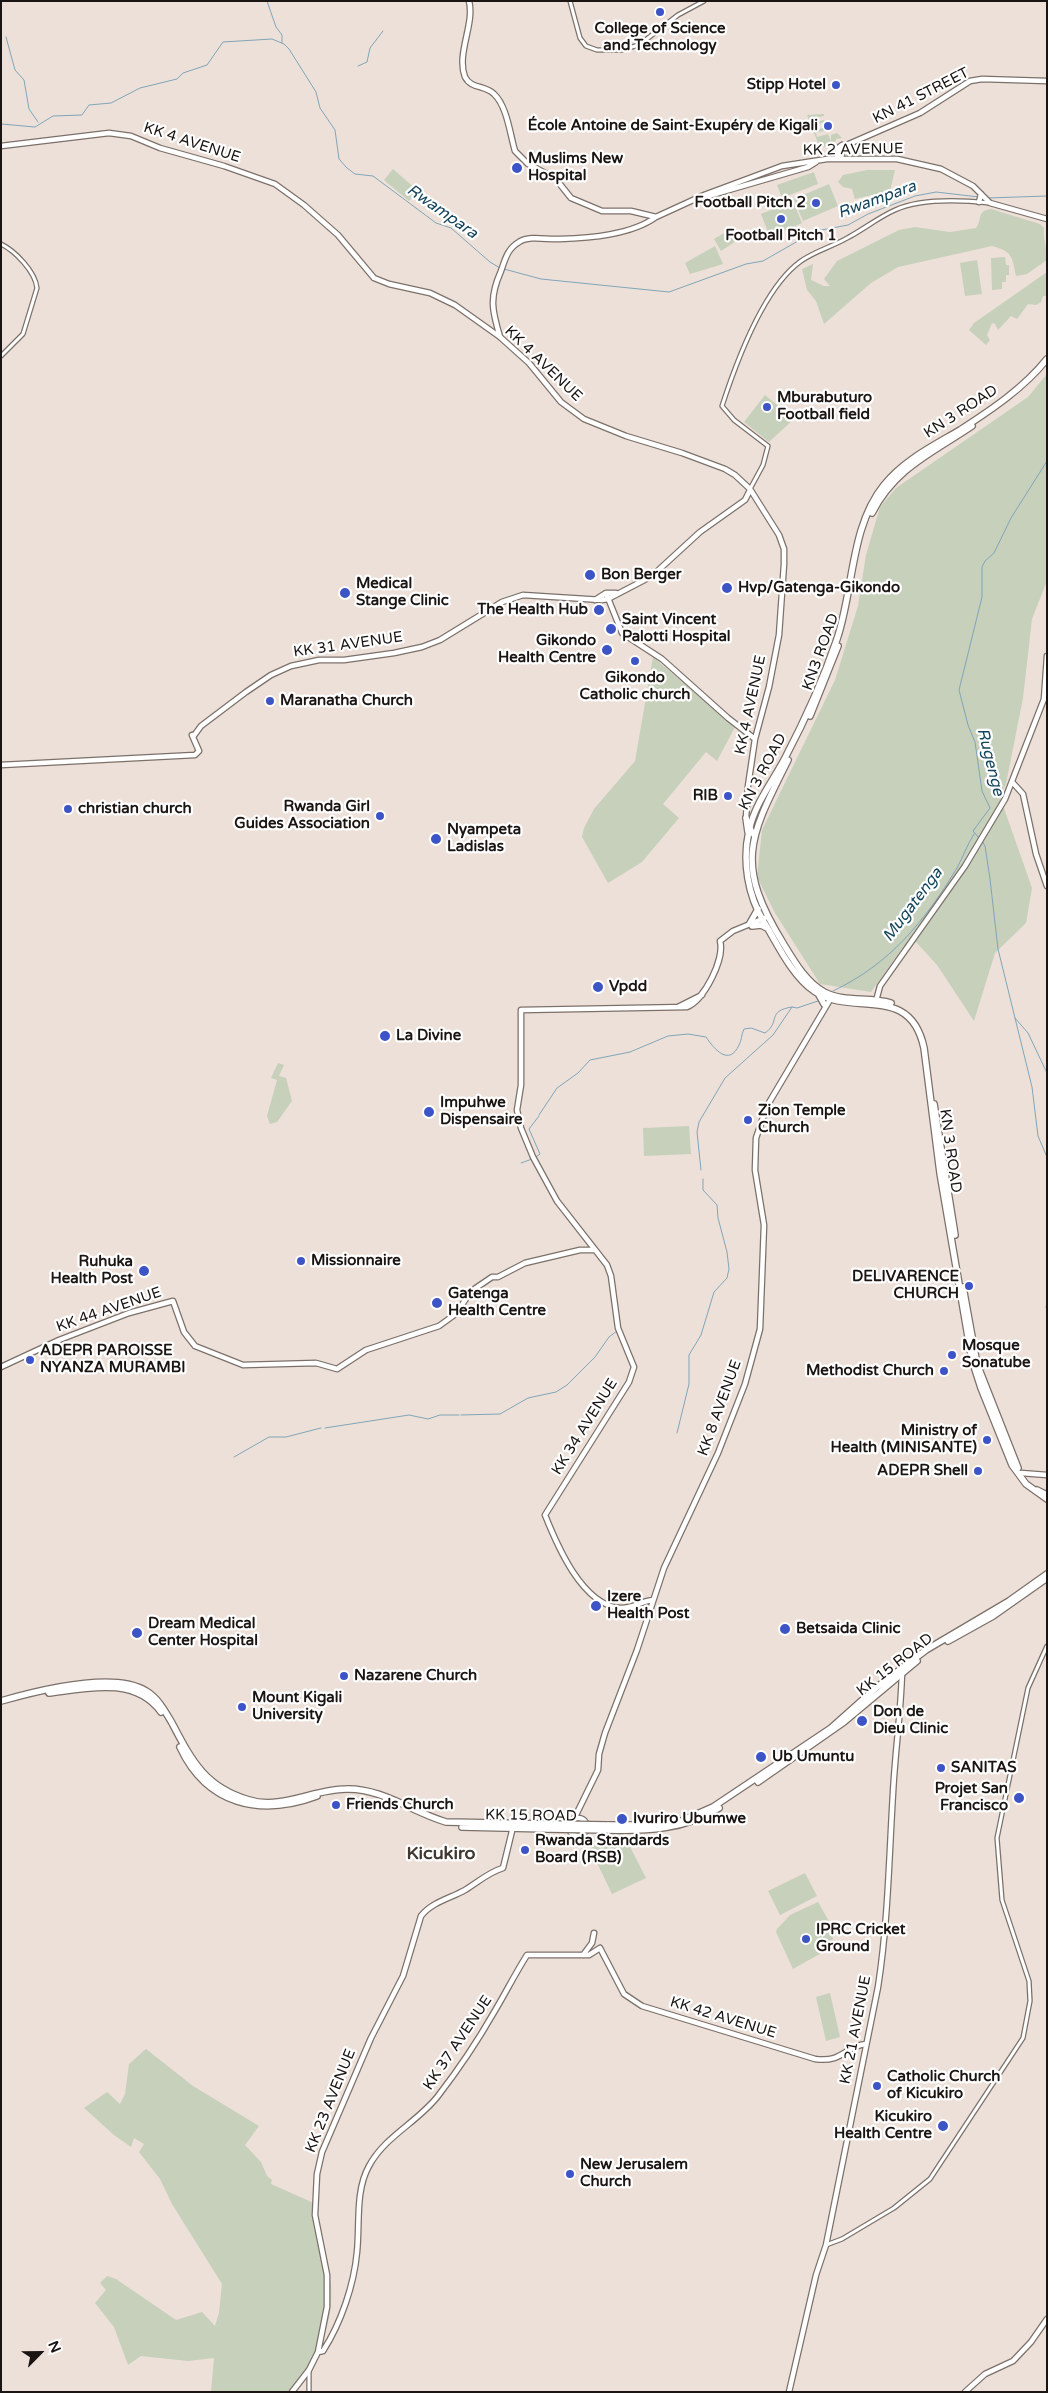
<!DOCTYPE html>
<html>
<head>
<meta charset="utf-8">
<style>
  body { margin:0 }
  #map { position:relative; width:1048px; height:2393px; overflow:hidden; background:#ece0d8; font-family:"Varela Round",sans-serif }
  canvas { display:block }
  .frame { position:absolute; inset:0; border:2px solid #1a1513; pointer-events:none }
  .north { position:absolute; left:15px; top:2328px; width:50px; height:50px; -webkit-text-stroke:4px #fff; paint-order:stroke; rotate:67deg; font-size:14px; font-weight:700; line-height:20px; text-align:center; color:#1a1513 }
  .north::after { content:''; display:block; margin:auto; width:18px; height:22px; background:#1a1513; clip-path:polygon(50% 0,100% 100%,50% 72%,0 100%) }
</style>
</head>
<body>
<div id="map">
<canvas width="1048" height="2393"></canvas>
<div class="frame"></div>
<div class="north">N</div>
</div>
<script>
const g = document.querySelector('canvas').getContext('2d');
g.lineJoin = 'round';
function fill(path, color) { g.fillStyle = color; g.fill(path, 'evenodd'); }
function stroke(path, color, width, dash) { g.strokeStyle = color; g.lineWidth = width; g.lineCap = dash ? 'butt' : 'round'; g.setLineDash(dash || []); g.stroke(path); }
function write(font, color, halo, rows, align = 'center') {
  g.font = font + ' "Varela Round",sans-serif'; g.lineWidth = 4.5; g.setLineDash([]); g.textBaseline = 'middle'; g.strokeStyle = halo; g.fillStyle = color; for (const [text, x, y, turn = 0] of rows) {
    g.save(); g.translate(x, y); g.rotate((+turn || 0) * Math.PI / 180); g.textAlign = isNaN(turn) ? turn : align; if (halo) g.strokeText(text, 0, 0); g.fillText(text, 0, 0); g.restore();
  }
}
const green = new Path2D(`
  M824,114V116L813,118L814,122L824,120L825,122L814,125L815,130L826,127L827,130L816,133L817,137L828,134L831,141V135L837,133L842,138L836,139V141L831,143V145L820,148L807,115Z
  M393,169L418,191L409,201L384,180Z
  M867,170H895L890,191L855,199L852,189L843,187L838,182L843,175Z
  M814,172L818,184L782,198L777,185Z
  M829,184L838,206L803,221L794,199Z
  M793,201L802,223L770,237L761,214Z
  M991,209L1040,224L1044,228C1043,239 1047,248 1047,260L1027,274L1016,276C1012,256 1012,251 992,246L898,267L871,283L824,324L816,301L807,290L802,269L813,264L811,280L824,286H830L824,279L837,261L899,230L915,227L950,232L976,228C983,219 976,211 991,209Z
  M742,230L746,235L735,237L736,241L721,251L714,239L726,232L728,238L730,236V232Z
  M715,246L723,264L690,274L685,263Z
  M1005,257L1006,265H1009V275H1006V282H1002V289L992,290L991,258Z
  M977,260L982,294L965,296L960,263Z
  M1047,272V296H1043L1041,302L1036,305L1028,304L1017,319L1011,316L998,330L995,324L992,323L987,335L990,340L986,345L969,330L974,323Z
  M1047,374V581L1032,619L1023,698L1006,784L1000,797L1032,888L1026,923L995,953L974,1021L937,965L916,942L903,947L871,992L820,984L775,913L757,877L762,830L835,680L858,606L866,555L880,507L896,488L1028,397Z
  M765,395L794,419L769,442L744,422Z
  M653,657L735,727L717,761L706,752L663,804L679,818L642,862L608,883L582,837L584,828L594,809L635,761Z
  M278,1063L284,1065L279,1076L286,1078L292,1101L277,1122L270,1124L267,1116L277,1080L271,1078Z
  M689,1126L691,1154L644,1156L643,1128Z
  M623,1833L646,1878L612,1894L590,1848Z
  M805,1873L817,1896L780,1915L768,1891Z
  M818,1902L830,1923L834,1925L832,1947L793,1969L776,1932L777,1929L790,1915Z
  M830,1993L840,2037L826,2041L816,1997Z
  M146,2049L193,2086L259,2126L245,2145L261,2162L267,2176L272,2180L271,2184L316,2204C319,2225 324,2244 328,2264C339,2315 322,2352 292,2392H211L214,2358L188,2361L141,2356L128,2365L114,2327L95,2303L106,2290L100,2283L107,2276L116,2279L176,2320L202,2312L215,2326L219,2313L222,2284L172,2204L160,2179L139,2152L144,2144L134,2138L131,2147L114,2135L84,2108L107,2092L120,2104L125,2094L129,2064Z`);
const stream = new Path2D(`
  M267,1L276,27L282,35V43
  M6,37L15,70L24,80L29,109L38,122
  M358,66L367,62L370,48L383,31
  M1,124L35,127L53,116L82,115L89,105L111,103L140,88L177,79L183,73L207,65L223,42L272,39L284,44L289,49L316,92L320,108L335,130L339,159L347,168L355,174L373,176L436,223L451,228L490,262L500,268
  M988,198L1047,196
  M504,269L541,279L669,292L746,264L763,261L798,241L811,232L848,225L868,214L915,196L936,192L979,197
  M979,838L973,831L990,808L982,791L975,742L968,725L959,690L982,597V567L985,561L994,553L1011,518L1047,461
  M982,841L985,846L990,879L998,949L1032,1087L1038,1136L1047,1157
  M833,991C890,964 924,922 957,868C963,857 967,845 974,834
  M1015,1018L1028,1033L1047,1073
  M539,1115L557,1088L578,1073L590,1060L630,1052L668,1036L688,1034L706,1037C714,1049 729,1067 739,1045C742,1040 741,1035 744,1029L751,1028L765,1033C781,1022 766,1011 792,1007
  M536,1157L540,1154L529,1129L539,1116
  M521,1163L532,1159
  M701,1170L697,1132L699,1122L725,1078L773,1035L792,1007L797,1008L818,1001
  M1046,1307L1047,1304
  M461,1415L500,1414L528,1398L556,1392L567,1385L595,1357L609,1337L617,1331
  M325,1428L409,1415L428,1419L440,1415H459
  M677,1433L689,1384V1355L701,1335L714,1292L727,1278L729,1269L727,1252L718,1218L717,1205L703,1190V1179
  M234,1457L269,1437H286L321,1428`);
const minor = new Path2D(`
  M570,1L580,38L586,46L597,50H621L639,45L678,15L704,1
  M1,244C15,251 35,271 37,288L23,334L1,356
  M750,489L763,465L768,446L734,420L722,406C736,363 763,288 801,261C815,251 834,246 849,237C864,229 879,217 895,210C922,198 960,200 989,203
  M826,2245L842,2239L894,2208L930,2179L1023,2038L1030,2001L1029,1981L1002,1900L997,1838L1028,1688L1047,1646
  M309,2392V2370`);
const major = new Path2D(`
  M469,1C475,24 456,54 465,77C471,89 485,85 494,94C507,106 510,134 515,151L528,164L555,178L571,198L602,211H631L656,217L704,195L782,166L827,159H897L941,169L973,186L990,203L1047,219
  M1,146L109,133L131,136L160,148L224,166L275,184L304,205L338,235L374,278L389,284L430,293L455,305L500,337L529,363L561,402L584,419L626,436L682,453L725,469L735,475L750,489L779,535L784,549V564L779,635L769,687L755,739L748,786L746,818L754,836
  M837,159L838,148L842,145
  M841,159L842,147L920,113L970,81L982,79L1047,81
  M698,199L808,167L816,162
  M979,202L981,194
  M500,337C492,310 489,298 501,271C505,260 507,249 519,242C530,235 547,240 560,239C590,238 631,235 656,217
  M606,593L622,633L662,659L728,718L755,739
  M595,600L606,593H616
  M193,737L201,726L246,692L271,675L291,666L319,660H344L394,653L422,647L440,640L502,602L523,595L602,600L608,599L652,576L700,532L745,500L750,490
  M1,765L195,755L199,751L192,735
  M1013,783L1023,794L1036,854L1047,886
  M876,1001L880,986L965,866L1005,799L1044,699L1047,656
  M678,1007L702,995
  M1,1367L59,1340L129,1313L173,1301L184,1332L195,1346L243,1365L316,1363L337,1369L366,1350L439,1326L457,1313L470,1292L492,1277H498L525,1263L580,1250H595
  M1021,1473L1047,1475
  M653,1600C641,1601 632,1609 620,1608C582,1605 557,1545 545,1515L629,1382L634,1367L618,1328L611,1276L607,1265L557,1201L533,1157L521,1128L517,1110L521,1085V1010L687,1007C704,1000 725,959 720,941L733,931L767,917
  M569 1827a9 9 0 1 1 18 0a9 9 0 1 1-18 0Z
  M574,1819L598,1770L599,1754L605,1733L637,1650L664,1568L718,1453L745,1384L760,1329L764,1225L755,1170L756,1138L767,1106L831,998
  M600,1948L624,1994L642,2006L815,2059C843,2063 845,2046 866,2044
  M583,1955L592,1943L594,1933
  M318,2352L323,2351C341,2323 354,2285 357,2252C360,2224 355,2191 369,2166C385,2136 418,2122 438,2096C458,2070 477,2042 493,2014C505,1994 515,1974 527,1955H589L600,1948
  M292,2392L309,2370L318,2352L327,2307V2275L315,2215L317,2174L322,2152L371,2038L403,1976L421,1916C432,1902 451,1898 465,1890C478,1882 489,1872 503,1868L512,1831
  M789,2392L816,2275L826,2245L878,1987C888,1923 889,1858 893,1793C895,1753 901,1712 902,1672
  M965,2392L985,2374L1013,2361L1031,2342L1047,2319`);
const highway = new Path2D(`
  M1047,359C1024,388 991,410 960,430C933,446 904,460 884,485C850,527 854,589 837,639C823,680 805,720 785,758C773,781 754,805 749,831C742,861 748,896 764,922C778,945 792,976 814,991C852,1018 910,982 924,1048L940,1173L972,1360L981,1388L1012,1465L1026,1484L1047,1499
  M872,513C895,468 932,453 972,426
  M810,716L838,646
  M788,760C749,838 734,863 783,943C794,961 805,981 824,992C845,1003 870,996 891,1003
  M746,818L748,832
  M750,923L758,909
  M752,926L761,925L767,928
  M819,995L824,1004
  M934,1104L955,1235
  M963,1287L977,1364L1018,1468
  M1037,1490L1047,1495
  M948,1641L993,1616L1047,1578
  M49,1693C87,1688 135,1676 161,1712
  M1,1701C36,1691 114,1671 146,1691C158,1698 165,1711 172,1723C192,1761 205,1787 249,1800C281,1810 314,1789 346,1789C382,1788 412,1812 446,1822L549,1824
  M180,1747C207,1805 260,1817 317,1796
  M758,1782L844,1722L917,1661
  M607,1825H655L679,1822L713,1807L831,1728L877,1687L926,1650L1009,1601L1047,1574
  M462,1827L549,1829
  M608,1830C647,1831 684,1830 719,1808`);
const highwayBridge = new Path2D(`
  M549,1824L607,1825
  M549,1829L608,1830`);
const markers = [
  [660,12,5,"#3c54c6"],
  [836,85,5,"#3c54c6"],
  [828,126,5,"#3c54c6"],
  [517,168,6,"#3c54c6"],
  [816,203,5,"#3c54c6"],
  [781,219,5,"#3c54c6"],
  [767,407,5,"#3c54c6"],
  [590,575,6,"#3c54c6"],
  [727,588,6,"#3c54c6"],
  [345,593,6,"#3c54c6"],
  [599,610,6,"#3c54c6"],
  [611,629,6,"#3c54c6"],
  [607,650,6,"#3c54c6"],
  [635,661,5,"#3c54c6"],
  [270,701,5,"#3c54c6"],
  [728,796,5,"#3c54c6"],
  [68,809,5,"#3c54c6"],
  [380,816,5,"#3c54c6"],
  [436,839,6,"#3c54c6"],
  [598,987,6,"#3c54c6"],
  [385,1036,6,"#3c54c6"],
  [429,1112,6,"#3c54c6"],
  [748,1120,5,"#3c54c6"],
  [301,1261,5,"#3c54c6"],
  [144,1271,6,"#3c54c6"],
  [969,1286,5,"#3c54c6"],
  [437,1303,6,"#3c54c6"],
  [952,1355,5,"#3c54c6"],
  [30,1360,5,"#3c54c6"],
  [944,1371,5,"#3c54c6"],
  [987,1440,5,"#3c54c6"],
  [978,1471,5,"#3c54c6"],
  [596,1606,6,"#3c54c6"],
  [785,1629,6,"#3c54c6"],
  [137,1633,6,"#3c54c6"],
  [344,1676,5,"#3c54c6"],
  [242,1707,5,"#3c54c6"],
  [862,1721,6,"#3c54c6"],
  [761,1757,6,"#3c54c6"],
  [941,1768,5,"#3c54c6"],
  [1019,1798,6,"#3c54c6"],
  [336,1805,5,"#3c54c6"],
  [622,1819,6,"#3c54c6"],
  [525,1850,5,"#3c54c6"],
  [806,1939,5,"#3c54c6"],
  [877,2086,5,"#3c54c6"],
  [943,2126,6,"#3c54c6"],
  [570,2174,5,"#3c54c6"]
];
const poiNames = [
  ["College of Science",660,29,"center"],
  ["and Technology",660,46,"center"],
  ["Stipp Hotel",826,85,"right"],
  ["École Antoine de Saint-Exupéry de Kigali",818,126,"right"],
  ["Muslims New",528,159],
  ["Hospital",528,176],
  ["Football Pitch 2",806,203,"right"],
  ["Football Pitch 1",781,236,"center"],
  ["Mburabuturo",777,398],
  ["Football field",777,415],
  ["Bon Berger",601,575],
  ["Medical",356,584],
  ["Stange Clinic",356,601],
  ["Hvp/Gatenga-Gikondo",738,588],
  ["The Health Hub",588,610,"right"],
  ["Saint Vincent",622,620],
  ["Palotti Hospital",622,637],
  ["Gikondo",596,641,"right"],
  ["Health Centre",596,658,"right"],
  ["Gikondo",635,678,"center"],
  ["Catholic church",635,695,"center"],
  ["Maranatha Church",280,701],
  ["RIB",718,796,"right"],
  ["Rwanda Girl",370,807,"right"],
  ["Guides Association",370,824,"right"],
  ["christian church",78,809],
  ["Nyampeta",447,830],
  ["Ladislas",447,847],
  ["Vpdd",609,987],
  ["La Divine",396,1036],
  ["Impuhwe",440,1103],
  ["Dispensaire",440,1120],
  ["Zion Temple",758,1111],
  ["Church",758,1128],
  ["Missionnaire",311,1261],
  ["Ruhuka",133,1262,"right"],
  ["Health Post",133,1279,"right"],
  ["DELIVARENCE",959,1277,"right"],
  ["CHURCH",959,1294,"right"],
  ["Gatenga",448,1294],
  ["Health Centre",448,1311],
  ["Mosque",962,1346],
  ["Sonatube",962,1363],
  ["ADEPR PAROISSE",40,1351],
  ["NYANZA MURAMBI",40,1368],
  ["Methodist Church",934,1371,"right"],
  ["Ministry of",977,1431,"right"],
  ["Health (MINISANTE)",977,1448,"right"],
  ["ADEPR Shell",968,1471,"right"],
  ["Izere",607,1597],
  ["Health Post",607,1614],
  ["Dream Medical",148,1624],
  ["Center Hospital",148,1641],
  ["Betsaida Clinic",796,1629],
  ["Nazarene Church",354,1676],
  ["Mount Kigali",252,1698],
  ["University",252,1715],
  ["Don de",873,1712],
  ["Dieu Clinic",873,1729],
  ["Ub Umuntu",772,1757],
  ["SANITAS",951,1768],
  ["Projet San",1008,1789,"right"],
  ["Francisco",1008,1806,"right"],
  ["Friends Church",346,1805],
  ["Ivuriro Ubumwe",633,1819],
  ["Rwanda Standards",535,1841],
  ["Board (RSB)",535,1858],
  ["IPRC Cricket",816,1930],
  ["Ground",816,1947],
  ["Catholic Church",887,2077],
  ["of Kicukiro",887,2094],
  ["Kicukiro",932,2117,"right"],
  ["Health Centre",932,2134,"right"],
  ["New Jerusalem",580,2165],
  ["Church",580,2182]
];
const streetNames = [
  ["KN 41 STREET",921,96,-27],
  ["KK 4 AVENUE",192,143,18],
  ["KK 2 AVENUE",853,150,-1],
  ["KK 4 AVENUE",543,364,44],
  ["KN 3 ROAD",961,412,-33],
  ["KK 31 AVENUE",348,645,-8],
  ["KN3 ROAD",821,652,-70],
  ["KK 4 AVENUE",751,705,-78],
  ["KN 3 ROAD",763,772,-62],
  ["KN 3 ROAD",950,1151,82],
  ["KK 44 AVENUE",109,1310,-19],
  ["KK 8 AVENUE",720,1408,-70],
  ["KK 34 AVENUE",585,1427,-58],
  ["KK 15 ROAD",895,1665,-38],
  ["KK 15 ROAD",531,1816,1],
  ["KK 42 AVENUE",723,2018,17],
  ["KK 21 AVENUE",856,2030,-79],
  ["KK 37 AVENUE",458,2043,-56],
  ["KK 23 AVENUE",331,2101,-68]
];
const waterNames = [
  ["Rwampara",877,200,-20],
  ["Rwampara",442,212,35],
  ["Rugenge",990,762,76],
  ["Mugatenga",913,905,-53]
];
const quarterNames = [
  ["Kicukiro",441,1854]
];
fill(green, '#c7d0bb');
stroke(stream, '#81a5b9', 1);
stroke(minor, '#7c716a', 5.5);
stroke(major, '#7c716a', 7);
stroke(highway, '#7c716a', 8);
stroke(minor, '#fff', 3);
stroke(major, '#fff', 4.5);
stroke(highway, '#fff', 5.5);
stroke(highwayBridge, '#7c716a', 8, []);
stroke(highwayBridge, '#fff', 5.5);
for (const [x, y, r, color] of markers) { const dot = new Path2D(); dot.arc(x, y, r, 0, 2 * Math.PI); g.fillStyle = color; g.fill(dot); stroke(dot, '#fff', 2); }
write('bold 15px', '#1a1513', '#fff', poiNames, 'left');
write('15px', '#1a1513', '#fff', streetNames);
write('italic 16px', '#15455c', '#fff', waterNames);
write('bold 18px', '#423832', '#fff', quarterNames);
</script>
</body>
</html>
